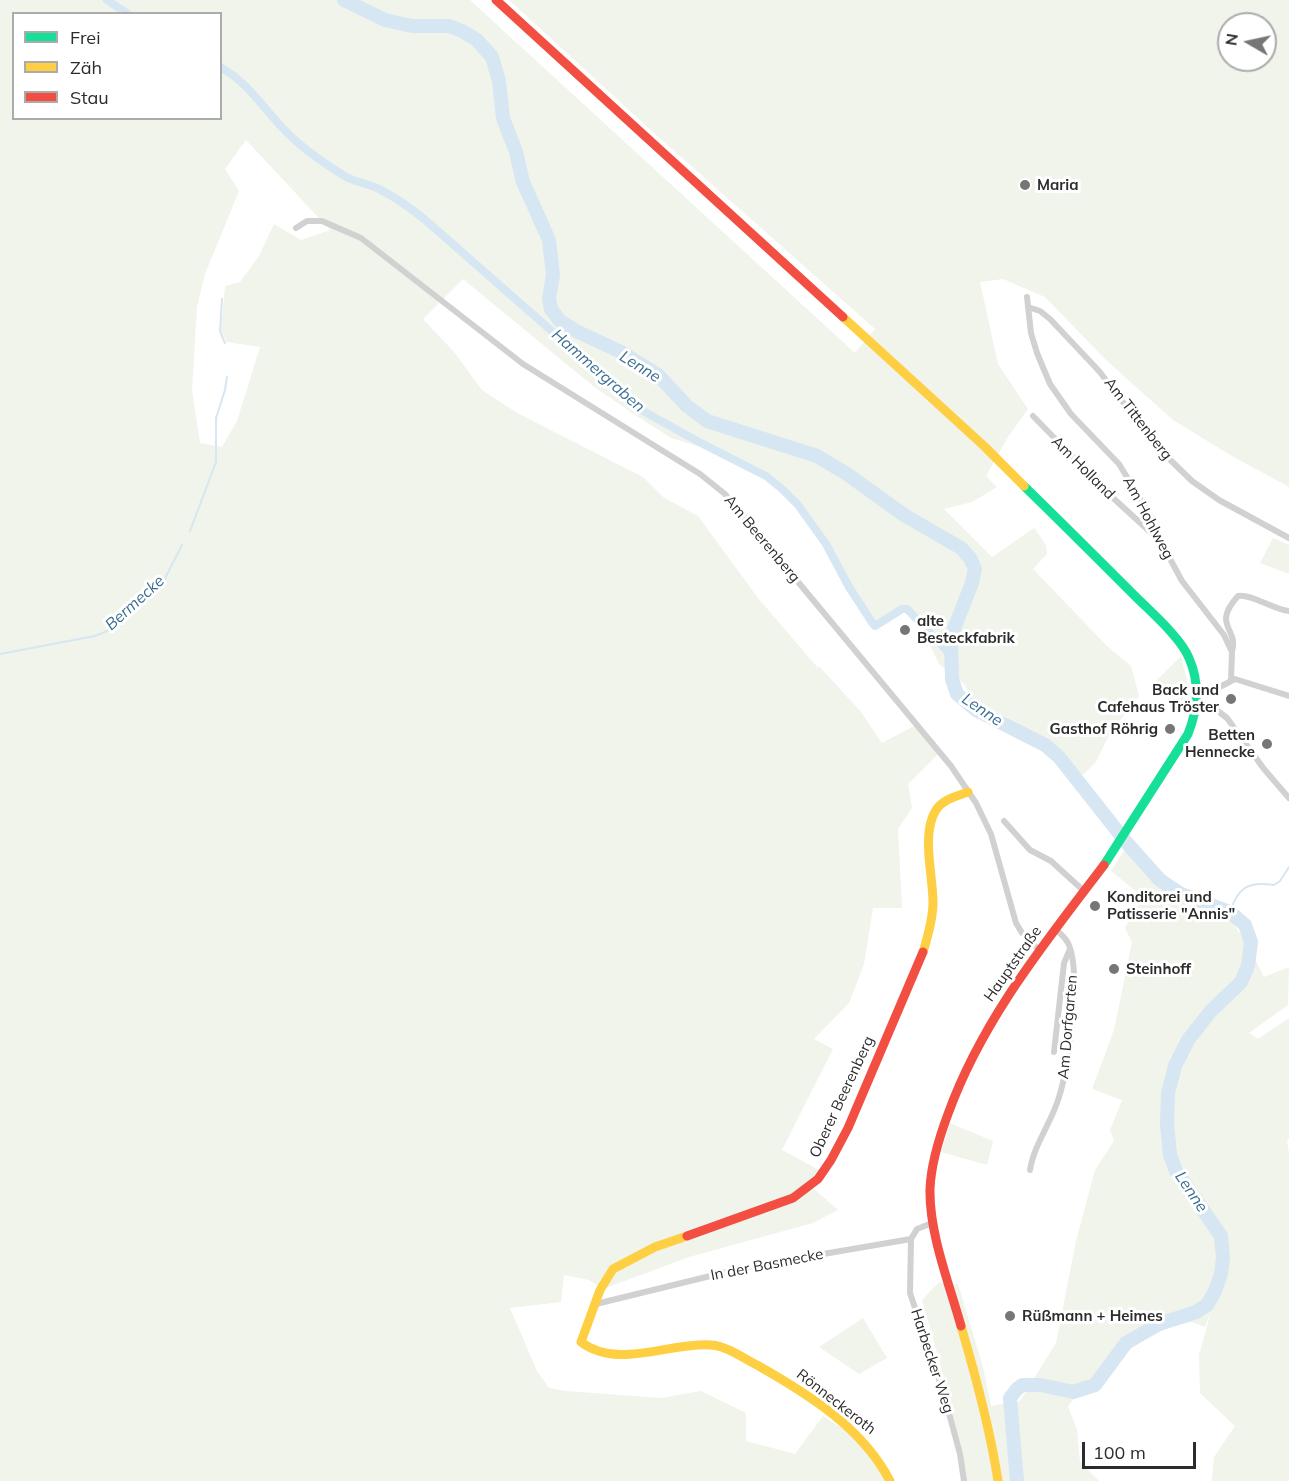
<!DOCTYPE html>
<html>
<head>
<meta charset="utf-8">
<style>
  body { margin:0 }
  #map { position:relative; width:1289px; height:1481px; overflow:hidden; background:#fff; font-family:Mulish,sans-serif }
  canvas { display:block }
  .legend { position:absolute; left:12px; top:12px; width:210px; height:108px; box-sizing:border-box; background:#fff; border:2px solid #ababab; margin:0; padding:8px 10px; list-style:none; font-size:18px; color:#2c2c2c }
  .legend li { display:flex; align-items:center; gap:12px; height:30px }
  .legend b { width:30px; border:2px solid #ababab }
  .north { position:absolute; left:1217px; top:12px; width:60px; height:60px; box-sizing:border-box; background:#fff; border:2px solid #ababab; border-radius:50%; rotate:279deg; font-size:16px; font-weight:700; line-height:24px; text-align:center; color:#2c2c2c }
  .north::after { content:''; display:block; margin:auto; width:21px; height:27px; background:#767676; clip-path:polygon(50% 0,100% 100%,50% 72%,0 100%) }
  .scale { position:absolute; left:1082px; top:1442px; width:114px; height:27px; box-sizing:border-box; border:3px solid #2c2c2c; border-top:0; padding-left:8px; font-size:18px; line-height:21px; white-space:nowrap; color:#2c2c2c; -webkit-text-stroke:4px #fff; paint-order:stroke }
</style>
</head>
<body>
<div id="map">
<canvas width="1289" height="1481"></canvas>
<ul class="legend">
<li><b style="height:8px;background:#16e098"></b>Frei</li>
<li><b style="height:8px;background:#ffcf43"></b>Zäh</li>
<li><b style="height:8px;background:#f24e42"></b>Stau</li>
</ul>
<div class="north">N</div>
<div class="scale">100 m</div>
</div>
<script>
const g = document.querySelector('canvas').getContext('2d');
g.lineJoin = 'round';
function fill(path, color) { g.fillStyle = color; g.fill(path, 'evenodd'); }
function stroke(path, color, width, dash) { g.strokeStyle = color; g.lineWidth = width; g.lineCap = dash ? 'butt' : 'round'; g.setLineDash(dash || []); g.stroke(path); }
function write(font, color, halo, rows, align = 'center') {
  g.font = font + ' Mulish,sans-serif'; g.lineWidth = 6; g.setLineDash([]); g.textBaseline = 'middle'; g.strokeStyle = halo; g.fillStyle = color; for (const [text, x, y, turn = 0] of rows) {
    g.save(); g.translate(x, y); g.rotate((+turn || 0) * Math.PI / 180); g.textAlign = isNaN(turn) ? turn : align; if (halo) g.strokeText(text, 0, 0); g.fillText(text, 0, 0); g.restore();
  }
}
const green = new Path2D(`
  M0,0H470L855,353L875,329L654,133L509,0H1289V487L1232,456L1173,420L1107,361L1045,297L1003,279L980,282L998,364L1028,409L1008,437L986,476L997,487L972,502L944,509L992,557L1034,528L1046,545L1047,554L1033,569L1107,646L1131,666L1139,696L1110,733L1096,762L1083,775L1038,735L972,698L964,684L939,664L918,621L909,610L902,609L875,626L849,587L826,544L798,505L782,489L766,476L715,451L671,438L632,413L593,386L463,279L423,319L454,352L482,390L517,413L643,477L663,497L698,516L758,598L818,668L819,666L861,712L882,743L914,726L938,754L908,784L912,808L898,829L902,908H873L864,964L849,1003L814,1039L833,1049L782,1150L821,1171L812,1187L838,1210L813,1223L689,1257L603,1289L589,1280L564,1275L561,1302L510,1308L537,1371L549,1388L566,1391L661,1398L701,1391L746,1413V1441L795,1454L823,1416L851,1434L871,1452L888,1481H0ZM14,14H220V118H14ZM1229,24H1265V60H1229ZM246,140L330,230L301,240L274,224L259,256L240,282L225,286L221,330L227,342L260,347L237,421L222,447L200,443L192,390L197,307L205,274L239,191L225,169Z
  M1273,538L1289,545V574L1260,563Z
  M1181,656L1188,685V714L1156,681Z
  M1127,846L1156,881L1179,898L1229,918L1247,943L1264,977L1289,967L1288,1005L1249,1033L1258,1039L1289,1018V1138L1287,1140L1289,1154V1481H1212L1214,1457L1235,1426L1200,1393L1199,1355L1211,1312L1205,1327L1191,1322L1126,1338L1068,1406L1077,1430L1080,1462L1099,1481H961C958,1420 939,1359 922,1300L938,1283L958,1284L983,1367L991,1406L1020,1401L1056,1343L1076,1241L1095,1170L1114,1141L1110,1130L1122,1100L1092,1089L1114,1030L1132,942L1125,928L1143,897L1111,871Z
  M950,1123L993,1141L987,1165L941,1152Z
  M863,1318L887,1358L859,1374L819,1347Z`);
const stream = new Path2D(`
  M222,299L220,331L225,343
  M190,531L216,462V418L225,390L227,377
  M0,654L95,636L107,631L163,582L182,545
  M1230,912C1238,888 1247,881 1274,885L1280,881L1289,867`);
const canal = new Path2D(`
  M107,0L128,14
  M220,67C252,84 268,117 295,140C309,153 327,165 343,175C353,182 366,183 377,188C394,196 409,207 423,218L643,411L699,442L766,476L782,489L798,505L826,544L849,587L873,624L875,626L902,609H907L947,651L952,660`);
const river = new Path2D(`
  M344,0L385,20L412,26H449L462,31L477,40L492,57L499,81L503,118L516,152L523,182L549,240L553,275L549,299L551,309L560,321L576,331L621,352L658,375L687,406L707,421L817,456L847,474L904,515L961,548L970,558L975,569L972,583L952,634L951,643L952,679L957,694L976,710L1045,745L1059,757L1126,842L1160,880L1181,894L1230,912L1245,925L1251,942L1248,966L1241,982L1210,1012L1188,1040L1175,1066L1168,1093L1167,1124L1170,1155L1176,1171L1221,1236L1223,1258L1221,1274L1215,1291L1207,1305L1196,1312L1159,1324L1126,1343L1095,1385L1073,1392L1041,1385H1022L1017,1389L1010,1398L1017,1481`);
const street = new Path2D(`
  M296,228L307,221H322L361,238L523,364L700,474L725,494L951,766L976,803L991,834L1016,923L1022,933L1039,950
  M1027,297L1031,333L1037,353L1050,384L1071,414L1119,464L1151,517L1161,542L1182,581L1224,635L1232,652L1231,680
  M1028,307L1040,311L1050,319L1099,371L1159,449L1192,481L1219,500L1289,538
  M1033,416L1112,497L1159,540
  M1232,651C1239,628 1211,626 1238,596C1251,593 1273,610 1289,611
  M1197,693L1212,691L1235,679L1289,696
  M1197,704L1214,708L1227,718L1264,769L1289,798
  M1004,821L1030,850L1051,861L1085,892
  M1054,1052L1064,963L1070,949
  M1030,1170C1034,1144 1052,1122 1059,1097C1069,1067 1082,971 1068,943C1065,937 1060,933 1055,929
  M932,1223L917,1229L911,1239L910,1293L943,1391L960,1454L964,1481
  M596,1304L747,1267L911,1239`);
const fast = new Path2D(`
  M1024,486C1061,522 1098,559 1135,596C1151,612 1181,638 1189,658C1200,683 1198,709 1188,734L1104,865`);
const slow = new Path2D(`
  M843,317L984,446L1024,486
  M923,952C928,936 933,919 933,902C933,876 921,833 936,810C943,799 957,796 968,792
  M687,1236L655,1247L613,1269L600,1290L581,1342C617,1370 669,1342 711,1345C727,1346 743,1358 757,1365C808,1394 862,1427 890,1481
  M961,1326C976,1377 990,1428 998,1481`);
const jam = new Path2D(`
  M496,0L843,317
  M687,1236L793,1198L818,1179L831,1160L848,1128L923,952
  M961,1326C949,1283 929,1233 930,1189C931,1163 939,1138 948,1114C982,1020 1044,944 1104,865`);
const markers = [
  [1025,185,6,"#767676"],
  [905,630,6,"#767676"],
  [1231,699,6,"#767676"],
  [1170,729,6,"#767676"],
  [1267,744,6,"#767676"],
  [1095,906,6,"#767676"],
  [1114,969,6,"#767676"],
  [1010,1316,6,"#767676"]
];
const poiNames = [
  ["Maria",1037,185],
  ["alte",917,621],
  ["Besteckfabrik",917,638],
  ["Back und",1219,690,"right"],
  ["Cafehaus Tröster",1219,707,"right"],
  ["Gasthof Röhrig",1158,729,"right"],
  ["Betten",1255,735,"right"],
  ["Hennecke",1255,752,"right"],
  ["Konditorei und",1107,897],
  ["Patisserie \"Annis\"",1107,914],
  ["Steinhoff",1126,969],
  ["Rüßmann + Heimes",1022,1316]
];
const streetNames = [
  ["Am Tittenberg",1138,419,52],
  ["Am Holland",1083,468,45],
  ["Am Hohlweg",1148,518,62],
  ["Am Beerenberg",762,539,50],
  ["Hauptstraße",1013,964,-55],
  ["Am Dorfgarten",1068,1027,-85],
  ["Oberer Beerenberg",842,1097,-65],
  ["In der Basmecke",767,1265,-11],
  ["Harbecker Weg",932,1361,72],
  ["Rönneckeroth",836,1402,38]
];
const waterNames = [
  ["Lenne",640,367,32],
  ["Hammergraben",598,371,41],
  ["Bermecke",135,603,-42],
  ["Lenne",982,710,34],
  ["Lenne",1191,1192,56]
];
fill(green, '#f0f4ea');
stroke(stream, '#d6e6f2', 2);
stroke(canal, '#d6e6f2', 8);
stroke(river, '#d6e6f2', 14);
stroke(street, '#d1d1d1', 6);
stroke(fast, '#16e098', 9);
stroke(slow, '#ffcf43', 9);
stroke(jam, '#f24e42', 9);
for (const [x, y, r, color] of markers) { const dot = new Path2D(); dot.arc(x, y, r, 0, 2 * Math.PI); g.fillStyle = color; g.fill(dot); stroke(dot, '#fff', 2); }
write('bold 15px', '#2c2c2c', '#fff', poiNames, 'left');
write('15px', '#2c2c2c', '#fff', streetNames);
write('italic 16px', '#386e91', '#fff', waterNames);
</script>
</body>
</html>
